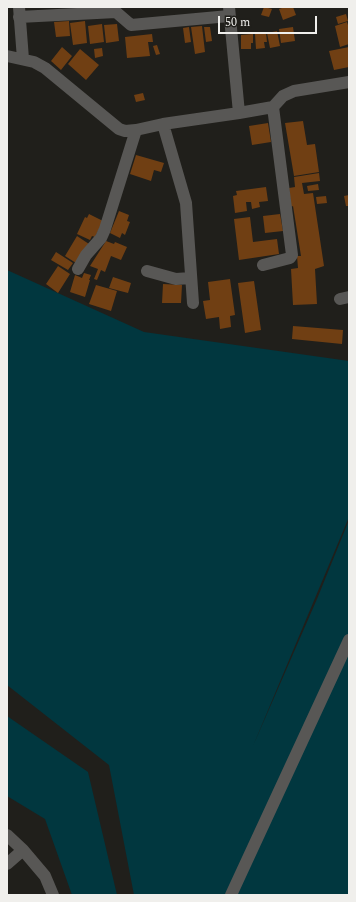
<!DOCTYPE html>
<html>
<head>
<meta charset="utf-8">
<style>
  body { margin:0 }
  #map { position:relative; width:356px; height:902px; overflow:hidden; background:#201f1b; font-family:Spectral,serif }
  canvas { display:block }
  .frame { position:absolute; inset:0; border:8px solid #f0efec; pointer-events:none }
  .scale { position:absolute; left:218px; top:16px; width:99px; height:18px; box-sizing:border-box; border:2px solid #f0efec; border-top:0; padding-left:5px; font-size:12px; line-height:14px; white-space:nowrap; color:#f0efec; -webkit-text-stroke:3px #201f1b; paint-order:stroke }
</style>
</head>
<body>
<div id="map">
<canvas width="356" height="902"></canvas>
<div class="frame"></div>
<div class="scale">50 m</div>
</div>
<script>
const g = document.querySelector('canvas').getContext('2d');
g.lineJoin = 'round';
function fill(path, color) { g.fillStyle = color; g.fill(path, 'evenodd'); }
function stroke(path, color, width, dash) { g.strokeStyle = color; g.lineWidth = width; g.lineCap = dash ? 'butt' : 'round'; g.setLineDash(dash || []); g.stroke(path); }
const water = new Path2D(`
  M7,270L144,332L349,361V517L253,746L317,599L349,520V895H72L45,819L7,796Z`);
const pier = new Path2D(`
  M7,685L109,765L134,895H117L88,772L7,716Z`);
const building = new Path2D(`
  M264,7L272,9L269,17L261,15Z
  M285,7H293L296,15L283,20L279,9Z
  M346,14L348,21L338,24L336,17Z
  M69,21L70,36L56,37L54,22Z
  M85,21L87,43L73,45L70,23Z
  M347,22L349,28V29L348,30L349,33V44L340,47L335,26Z
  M102,24L104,42L90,44L88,26Z
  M117,24L119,41L106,43L104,25Z
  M202,26L205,52L195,54L191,27Z
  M189,27L191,42L185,43L183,28Z
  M204,27H210L212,41L206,42Z
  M293,27L295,41L281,43L279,29Z
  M277,31L280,46L270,48L267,33Z
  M266,33L267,42H264L265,48L256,49L255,34Z
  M152,34L153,42H148L150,56L127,58L125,37Z
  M253,34V43H251V49H241V35Z
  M157,45L160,54L156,55L153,46Z
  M62,47L72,56L61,70L51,61Z
  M349,47V67L334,70L329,51Z
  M102,48L103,56L95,58L94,49Z
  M80,49L99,65L86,80L68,64Z
  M143,93L145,100L136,102L134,95Z
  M303,121L307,145L315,144L319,172L294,176L285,123Z
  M268,123L271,142L252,145L249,126Z
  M136,155L164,163L161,172L154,170L151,181L130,174Z
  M319,173L320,181L302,183L304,194L313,193L324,266L315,269L317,304L293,305L291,269L298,268L297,256H301L293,206L291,207L289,188L295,187L294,177Z
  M318,184L319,190L308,191L307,186Z
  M266,187L268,201L259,202L260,207L252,209L251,202H246L247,211L235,213L233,196L237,195L236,191Z
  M349,195V206H346L344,196Z
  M326,196L327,203L317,204L316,197Z
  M119,211L129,215L127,221L130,222L125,235L122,233L120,238L110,233Z
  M89,214L103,221L95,237L92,236L90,240L77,234L85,217L87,218Z
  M280,214L283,231L265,233L263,216Z
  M250,217L253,242L277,239L279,254L239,260L234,219Z
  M77,236L89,244L76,263L65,256Z
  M106,241L114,244L115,242L127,247L121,260L111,256L105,272L101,270L97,280L94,279L98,269L90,266Z
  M56,252L73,263L68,270L51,260Z
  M58,266L70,274L58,293L46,284Z
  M84,273L91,275L89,280H90L85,297L70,292L75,275L82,278Z
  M113,277L131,283L128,293L109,288Z
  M230,279L235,315L230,316L231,327L220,329L219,317L206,319L203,301L210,300L208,282Z
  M254,281L261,330L245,333L238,283Z
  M163,284L182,285L181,303H162Z
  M96,285L117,291L111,311L89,304Z
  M293,326L343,330L342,344L292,339Z`);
const minor = new Path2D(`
  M19,7L23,59
  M229,7L239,113
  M19,17L116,12L131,25L229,16
  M7,56L34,62L45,68L119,129L125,131L136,130L163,124L239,113L273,107L283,96L294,91L349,82
  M163,124L186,203L193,303
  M263,265L290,258L292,255L273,107
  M78,269L86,255L101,238L105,229L136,130
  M147,271L176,279L191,278
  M340,299L349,297
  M7,835L23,850L45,876L53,895
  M7,864L23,850
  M231,895L349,640`);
fill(water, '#01373f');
fill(pier, '#201f1b');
fill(building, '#703f13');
stroke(minor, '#585755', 12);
</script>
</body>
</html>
